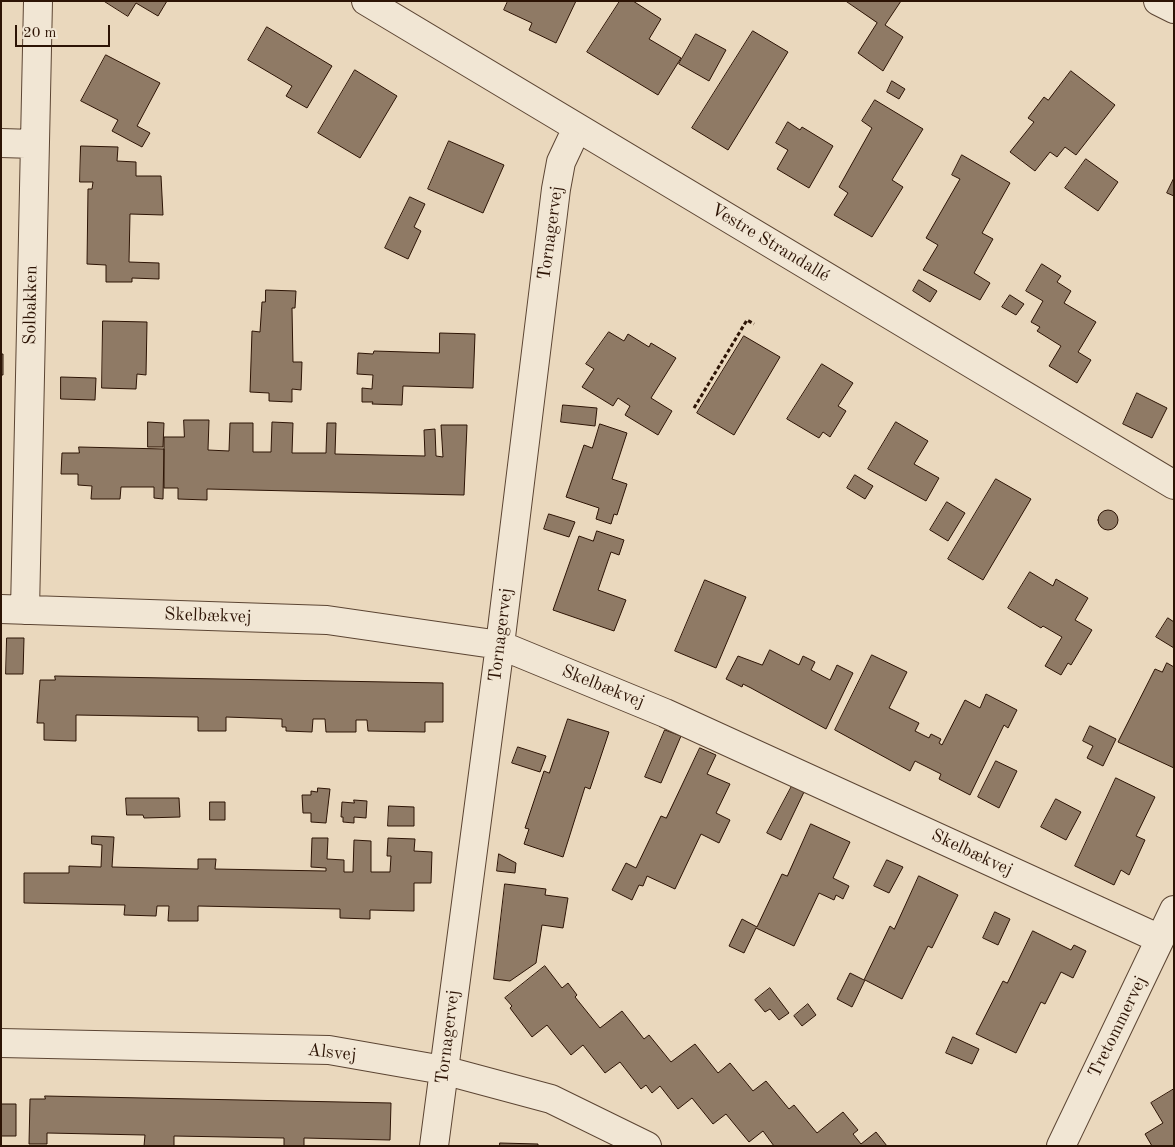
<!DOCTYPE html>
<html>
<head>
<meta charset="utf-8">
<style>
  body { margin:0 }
  #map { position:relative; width:1175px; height:1147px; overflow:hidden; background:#ead8bd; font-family:"Old Standard TT",serif }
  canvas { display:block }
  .frame { position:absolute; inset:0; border:2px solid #2d1405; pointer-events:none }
  .scale { position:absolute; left:15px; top:25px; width:95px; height:22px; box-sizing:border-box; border:2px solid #2d1405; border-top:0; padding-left:6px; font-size:15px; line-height:18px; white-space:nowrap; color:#2d1405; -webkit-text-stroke:4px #f1e6d4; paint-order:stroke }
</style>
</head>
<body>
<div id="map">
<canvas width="1175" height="1147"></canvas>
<div class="frame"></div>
<div class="scale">20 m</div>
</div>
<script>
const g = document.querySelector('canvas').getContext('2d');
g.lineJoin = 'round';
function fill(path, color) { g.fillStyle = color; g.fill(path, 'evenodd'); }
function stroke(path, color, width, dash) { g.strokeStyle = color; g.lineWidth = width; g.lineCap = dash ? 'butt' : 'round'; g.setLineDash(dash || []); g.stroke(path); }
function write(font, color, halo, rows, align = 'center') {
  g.font = font + ' "Old Standard TT",serif'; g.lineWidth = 5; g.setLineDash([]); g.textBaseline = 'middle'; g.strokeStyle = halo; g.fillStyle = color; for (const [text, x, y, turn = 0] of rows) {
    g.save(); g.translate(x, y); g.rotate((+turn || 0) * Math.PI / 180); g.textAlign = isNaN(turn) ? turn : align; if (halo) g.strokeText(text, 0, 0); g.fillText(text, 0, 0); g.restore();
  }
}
const building = new Path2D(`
  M104,1H167L158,16L136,3L128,16Z
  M508,1H576L556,43L529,30L532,23L504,10Z
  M620,1H633L661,19L649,39L681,58L658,95L587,52Z
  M846,1H901L885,25L903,37L883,71L858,53L877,23Z
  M267,27L332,66L307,108L286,96L292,86L248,60Z
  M753,31L788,52L728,150L692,128Z
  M696,34L726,50L709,81L679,64Z
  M106,55L160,83L137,126L150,133L142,147L112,131L118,120L81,101Z
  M355,70L397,96L360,158L318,133Z
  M1071,71L1115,105L1076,155L1065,147L1057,157L1050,152L1035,171L1010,152L1034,122L1028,118L1044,97L1048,100Z
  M892,81L905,89L899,99L887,92Z
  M875,100L923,129L892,180L903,187L872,237L834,215L848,193L839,187L872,128L862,121Z
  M788,122L800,130L802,127L833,146L809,188L777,169L788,150L776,143Z
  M449,141L504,165L483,213L428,189Z
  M81,146L118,147L117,161L136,162V176H161L163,215L130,214L129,262L159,263V279L132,278V282H106V265L87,264L88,189H92L93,182H80Z
  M962,155L1010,183L982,233L993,239L974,273L990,283L980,300L923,270L938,245L926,238L960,179L952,175Z
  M1086,159L1118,182L1098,211L1065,188Z
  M1174,178V196L1167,193Z
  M410,197L425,204L414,227L421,231L408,259L385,248Z
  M1042,264L1061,276L1057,282L1071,291L1064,303L1096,322L1078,352L1091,360L1077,383L1049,366L1061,346L1037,331L1040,327L1031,322L1043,301L1026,291Z
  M919,280L937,291L930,302L913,291Z
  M266,290L296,291L295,308H292L293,362H302L301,390L292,389V402L269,401V393L250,392L252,331L260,332L262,302H265Z
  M1010,295L1024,304L1016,315L1002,307Z
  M103,321L147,322L146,375L137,374L136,389L102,388Z
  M609,332L624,341L628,334L649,347L651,343L676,358L651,398L672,411L658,435L625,415L630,406L618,398L613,406L582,387L594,369L586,364Z
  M440,333L475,334L473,388L403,386L402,405L372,404L373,402H362V388L372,389L373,375L357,374L358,353L373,354L374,351L439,353Z
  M744,336L780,357L734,435L697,413Z
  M1,354H3V375H1Z
  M822,364L853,383L838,406L846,411L830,437L823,432L819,438L787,419Z
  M61,377L96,378L95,400L61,399Z
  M1137,393L1167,408L1152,438L1123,424Z
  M563,405L597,408L595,426L561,422Z
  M184,420H209L208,450L229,451L230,423H253V452H271L272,422L293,423L292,453H326L327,423H336L335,454L425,456L424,430L435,429L436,456L443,457L441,425H467L464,495L207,489V500L178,499V488H164V437H184Z
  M148,422L164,423L163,447H148Z
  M896,422L928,441L914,464L939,478L926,501L868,469Z
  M600,424L627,433L612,479L627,484L617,515L614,514L611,524L596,519L599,508L566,497L584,445L592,448Z
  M79,447L164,449L163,499L154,498V487H121L120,499H91L92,486L78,485V474H61L62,453H79Z
  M855,475L873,486L865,499L847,488Z
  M996,479L1031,499L983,580L948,559Z
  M947,502L965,513L948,541L930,530Z
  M1098 520a10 10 0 1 1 20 0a10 10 0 1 1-20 0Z
  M549,514L575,522L569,537L544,529Z
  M597,531L624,540L619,555L611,552L598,590L626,600L614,631L553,610L579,536L593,541Z
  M1030,572L1053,586L1056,579L1088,598L1075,620L1092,630L1071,665L1068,663L1061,675L1045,666L1062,637L1043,626L1041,628L1008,608Z
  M705,580L746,597L716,668L675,651Z
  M1168,618L1174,622V648L1156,637Z
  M7,638H24L23,674H6Z
  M770,650L799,665L803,656L815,662L811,670L830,680L837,665L853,673L826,729L751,688L743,684L742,687L726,679L738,656L762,665Z
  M872,655L907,672L889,708L919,723L915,731L929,738L931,734L941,739L939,743L942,745L965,700L980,708L986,694L1017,710L1008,728L1004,725L970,795L939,779L941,774L915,761L910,771L835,730Z
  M1167,663L1174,667V768L1118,742L1155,669L1162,672Z
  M55,676L443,683V722H425V732L368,731L367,720H356V732H326L325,719H313L312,732L286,731V727H282V719L226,717V731H198V717L76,715V741L44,740V723H37L40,680H55Z
  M568,719L609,732L590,789L585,787L563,857L524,844L529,829L525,828L544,771L549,773Z
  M1090,726L1116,739L1103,766L1087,758L1093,746L1083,741Z
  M665,730L681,736L661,783L645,777Z
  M518,747L546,756L540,772L512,763Z
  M700,748L716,755L707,774L730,784L716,813L730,820L719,843L701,834L675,889L647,876L643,886L639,885L632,900L612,890L626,863L636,868L661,816L666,818Z
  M996,761L1017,771L999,808L978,797Z
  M1116,778L1155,797L1136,836L1145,840L1129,875L1121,870L1114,885L1075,866Z
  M792,786L804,792L781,840L767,833Z
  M318,788L330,789L326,823L311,822V813H303L302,795H311V791L317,792Z
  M126,798H179L180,817L144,818L143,815H127Z
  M1056,799L1081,812L1066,840L1041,827Z
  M354,800L367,801L366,818L354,817V823L343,822V817H341L342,802L354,803Z
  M210,802H225V820H210Z
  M389,806L414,807V826H388Z
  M811,824L850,842L833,878L849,886L843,899L836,895L834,900L819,893L794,946L756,928L744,953L729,946L742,919L757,927L782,874L787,876Z
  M92,836L114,837L112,867L198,869V859H216L215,869L326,871V868L311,867L312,838H328L327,859L344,860V872H353L354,840L371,841V872H390L391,856H387L388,838L415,839L414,851L432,852L431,883H414V911L370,910V919L340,918V909L198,906V921H168L169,906H157L156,916L124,915L125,905L24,903V873H69V866L101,867L102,845L92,844Z
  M499,854L516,863L515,873L497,871Z
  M887,860L903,867L889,893L874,886Z
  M919,876L958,895L932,948L928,946L902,999L865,980L852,1007L837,999L850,973L864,980L890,926L894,929Z
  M505,884L546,889L545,895L568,898L563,928L542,925L536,963L510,981L494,979Z
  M995,912L1010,919L998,945L983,938Z
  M1033,931L1071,950L1074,945L1086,951L1073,978L1061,972L1045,1004L1041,1002L1016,1053L976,1034L1003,981L1007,983Z
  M545,966L562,988L568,983L577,995L575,997L600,1028L622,1011L644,1039L649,1035L671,1062L695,1044L718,1073L730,1063L753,1091L766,1081L789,1109L794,1105L817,1133L843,1112L858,1130L853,1134L861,1144L876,1132L887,1146H774L763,1131L749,1142L726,1114L713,1124L692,1098L678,1109L660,1086L652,1093L646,1085L641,1089L620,1062L605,1073L583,1045L571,1055L547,1025L532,1037L510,1008L512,1006L505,998Z
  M770,988L789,1013L779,1020L770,1009L765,1012L755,1000Z
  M808,1004L816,1015L802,1026L794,1016Z
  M953,1037L979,1049L972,1064L946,1053Z
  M1174,1089V1146H1152L1145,1134L1163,1123L1151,1103Z
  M45,1096L391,1103L390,1140L304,1138V1146H284V1138L174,1136V1146H144L145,1135L47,1133V1144H29L30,1099H45Z
  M1,1104H16V1136H1Z
  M500,1143L538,1144V1146H500Z`);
const path = new Path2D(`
  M694,408L747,320L754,324`);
const minor = new Path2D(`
  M366,1L1174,485
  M1158,1L1174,9
  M1,143L34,144
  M1,609L327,620L500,645L665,713L1160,939
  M25,610L38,1
  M1,1043L329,1050L443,1070L551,1099L647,1146
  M434,1146L500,645L556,189L561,162L577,128
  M1061,1146L1174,910`);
const streetNames = [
  ["Tornagervej",551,233,-82],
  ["Vestre Strandallé",770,243,31],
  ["Solbakken",31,305,-89],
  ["Skelbækvej",208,616,2],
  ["Tornagervej",501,635,-83],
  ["Skelbækvej",603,687,22],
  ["Skelbækvej",972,853,25],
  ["Tretommervej",1118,1027,-64],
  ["Tornagervej",448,1037,-83],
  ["Alsvej",332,1053,6]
];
fill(building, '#8f7a65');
stroke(building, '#2d1405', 1);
stroke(minor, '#5c4533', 30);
stroke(path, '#2d1405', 3, [4, 2.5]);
stroke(minor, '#f1e6d4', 28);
write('18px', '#2d1405', '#f1e6d4', streetNames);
</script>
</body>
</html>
